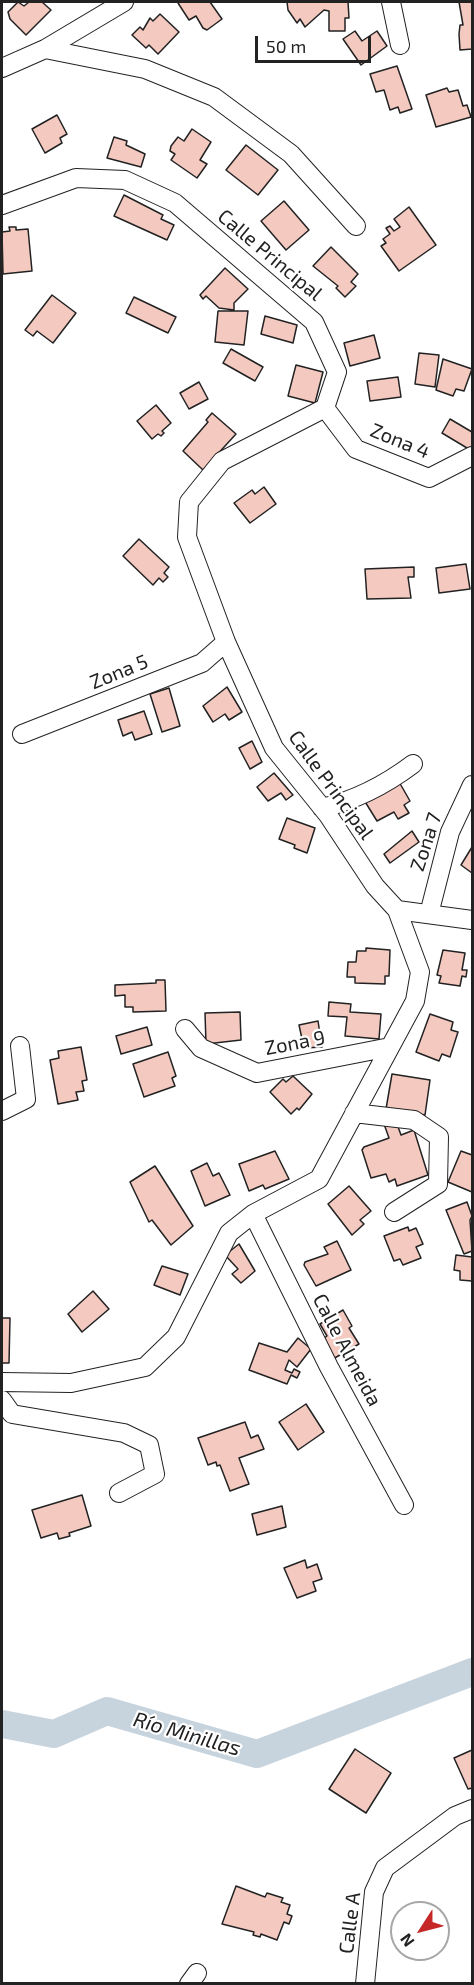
<!DOCTYPE html>
<html>
<head>
<meta charset="utf-8">
<style>
  body { margin:0 }
  #map { position:relative; width:474px; height:1985px; overflow:hidden; background:#fff; font-family:"Exo 2",sans-serif }
  canvas { display:block }
  .frame { position:absolute; inset:0; border:3px solid #222; pointer-events:none }
  .north { position:absolute; left:390px; top:1901px; width:60px; height:60px; box-sizing:border-box; background:#fff; border:2px solid #a7a7a7; border-radius:50%; rotate:234deg; font-size:16px; font-weight:700; line-height:24px; text-align:center; color:#222 }
  .north::after { content:''; display:block; margin:auto; width:21px; height:27px; background:#c62828; clip-path:polygon(50% 0,100% 100%,50% 72%,0 100%) }
  .scale { position:absolute; left:255px; top:36px; width:116px; height:27px; box-sizing:border-box; border:3px solid #222; border-top:0; padding-left:8px; font-size:18px; line-height:21px; white-space:nowrap; color:#222; -webkit-text-stroke:4px #fff; paint-order:stroke }
</style>
</head>
<body>
<div id="map">
<canvas width="474" height="1985"></canvas>
<div class="frame"></div>
<div class="north">N</div>
<div class="scale">50 m</div>
</div>
<script>
const g = document.querySelector('canvas').getContext('2d');
g.lineJoin = 'round';
function stroke(path, color, width, dash) { g.strokeStyle = color; g.lineWidth = width; g.lineCap = dash ? 'butt' : 'round'; g.setLineDash(dash || []); g.stroke(path); }
function fill(path, color) { g.fillStyle = color; g.fill(path, 'evenodd'); }
function write(font, color, halo, rows, align = 'center') {
  g.font = font + ' "Exo 2",sans-serif'; g.lineWidth = 4.5; g.setLineDash([]); g.textBaseline = 'middle'; g.strokeStyle = halo; g.fillStyle = color; for (const [text, x, y, turn = 0] of rows) {
    g.save(); g.translate(x, y); g.rotate((+turn || 0) * Math.PI / 180); g.textAlign = isNaN(turn) ? turn : align; if (halo) g.strokeText(text, 0, 0); g.fillText(text, 0, 0); g.restore();
  }
}
const river = new Path2D(`
  M2,1724L54,1734L107,1711L257,1754L472,1672`);
const building = new Path2D(`
  M18,2L24,6L29,2H42L51,10L26,35L10,19L8,12Z
  M180,2H210L222,19L207,30L203,28L196,16L189,20L178,3Z
  M287,2H348L349,18H345V31H329V11L324,10L305,27L300,19L297,23L288,10Z
  M459,2H472V49L460,50L459,34L460,25H463Z
  M160,14L179,32L158,54L149,45L146,48L132,35L140,27L143,30L150,18L153,21Z
  M355,31L362,41L377,31L387,46L361,65L343,39Z
  M397,66L412,109L400,113L398,107L390,110L384,90L376,92L370,74Z
  M447,88L449,92L458,90L463,106L467,105L471,117L436,127L426,95Z
  M57,115L67,134L60,138L62,143L45,153L32,129Z
  M192,129L211,142L200,160L207,164L197,178L171,160L175,154L170,151L171,146L178,137L184,141Z
  M114,137L127,141L126,145L145,154L141,167L107,158Z
  M246,145L278,170L258,195L226,170Z
  M124,195L163,215L161,219L174,225L167,240L114,216Z
  M284,201L309,230L286,250L261,221Z
  M409,207L436,245L399,271L381,246L386,243L383,239L390,234L386,228L390,226L394,231L400,227L394,219Z
  M9,227H16V230L28,229L32,271L3,274L2,232L10,231Z
  M331,247L358,274L351,282L356,286L345,297L336,288L338,286L313,266Z
  M225,268L248,289L234,303V310L219,308L206,296L203,299L200,295Z
  M52,295L76,313L53,343L37,331L33,336L25,330Z
  M134,297L176,317L168,333L126,313Z
  M218,311H248L244,345L215,342Z
  M265,316L297,325L293,343L261,334Z
  M374,335L380,358L350,366L344,343Z
  M231,349L263,367L255,381L223,363Z
  M419,353L439,355L435,387L415,384Z
  M443,359L472,369L464,391L456,389L453,396L436,390Z
  M296,365L323,372L315,403L288,396Z
  M398,377L401,397L370,401L367,381Z
  M199,382L208,399L189,409L180,393Z
  M156,405L171,423L162,431L164,433L161,436L158,434L152,439L137,421Z
  M212,413L236,434L203,470L183,451L208,422L206,420Z
  M450,419L472,432V451L442,433Z
  M264,487L276,504L250,523L234,503L252,490L255,494Z
  M139,539L169,567L164,573L168,577L163,582L159,578L153,585L123,556Z
  M466,564L470,589L439,593L436,568Z
  M414,567V577H408L411,598L367,599L365,569Z
  M227,687L242,712L229,720L225,714L213,722L203,706Z
  M169,688L180,726L162,732L150,694Z
  M144,711L152,734L135,740L132,732L123,736L118,720Z
  M252,741L262,762L250,769L239,748Z
  M274,773L293,795L286,800L281,793L268,801L257,787Z
  M398,780L410,801L404,805L409,813L398,819L394,812L377,821L364,800Z
  M287,818L315,828L307,853L294,848L295,845L279,839Z
  M412,831L419,842L390,863L384,854Z
  M472,847V873L461,865Z
  M366,948L390,950L389,976H385V984L355,983V977H347L348,962H356L357,951H366Z
  M443,950L465,953L462,970H467L466,977L462,976L460,986L439,983L441,976L437,975Z
  M156,980H165L166,1011L133,1012V1007H125V995L115,996V985L156,983Z
  M329,1002L351,1004L350,1012L381,1014L379,1039L345,1036L347,1017L328,1016Z
  M240,1012L241,1040L206,1044L205,1013Z
  M430,1014L453,1022L451,1030L458,1032L450,1057L442,1054L439,1061L416,1052Z
  M318,1021L322,1047L304,1048L299,1025Z
  M147,1027L152,1045L121,1054L116,1036Z
  M81,1047L87,1080L82,1081L84,1091L76,1092L78,1100L58,1104L50,1060L59,1058L58,1051Z
  M168,1052L176,1076L172,1078L175,1086L144,1097L133,1064Z
  M392,1074L430,1080L425,1115L386,1109Z
  M293,1076L312,1094L299,1110L297,1108L291,1114L270,1092L283,1079L286,1082Z
  M384,1124H397L401,1135L414,1130L428,1175L397,1186L395,1179L389,1182L386,1174L371,1178L362,1150L364,1147L389,1138Z
  M275,1151L289,1179L265,1189L263,1185L249,1191L239,1164Z
  M461,1151L472,1155V1192L448,1182Z
  M207,1163L213,1176L219,1173L230,1195L205,1206L191,1171Z
  M155,1166L193,1226L171,1245L152,1220L149,1222L130,1182Z
  M349,1186L371,1211L360,1220L364,1224L352,1235L328,1204Z
  M467,1202L472,1216L470,1220L472,1251L464,1254L446,1210Z
  M408,1227L409,1231L416,1228L423,1244L416,1247L421,1258L403,1265L400,1259L394,1261L384,1236Z
  M337,1241L351,1270L316,1286L304,1265L305,1262L328,1254L324,1247Z
  M239,1244L255,1271L241,1283L232,1274L238,1269L225,1255Z
  M456,1255L472,1257V1281L460,1280V1271L454,1270Z
  M162,1266L188,1274L180,1295L154,1285Z
  M93,1291L109,1309L82,1332L68,1314Z
  M343,1310L352,1326L349,1328L359,1344L333,1359L321,1340L327,1336L320,1324Z
  M2,1318H10L9,1363H2Z
  M298,1338L311,1349L297,1367L289,1360L285,1370L292,1373L294,1369L300,1372L297,1378L291,1375L287,1384L249,1370L259,1343L287,1352Z
  M306,1404L324,1432L298,1450L279,1422Z
  M245,1422L251,1438L258,1435L264,1449L239,1458L249,1484L230,1491L220,1465L217,1466L216,1462L208,1465L198,1438Z
  M82,1495L91,1526L69,1533L70,1536L59,1539L57,1533L41,1538L32,1510Z
  M282,1506L286,1527L257,1535L252,1514Z
  M305,1560L307,1568L317,1564L322,1579L313,1582L316,1591L297,1598L284,1568Z
  M355,1749L391,1773L366,1813L329,1789Z
  M472,1750V1788L468,1789L454,1758Z
  M236,1886L265,1897L267,1893L283,1898L281,1902L290,1905L287,1914L292,1916L289,1924L284,1922L277,1940L261,1934L260,1937L253,1935L254,1932L222,1924Z`);
const minor = new Path2D(`
  M391,2L400,45
  M45,49L145,69L214,97L291,154L356,226
  M2,68L45,49L124,2
  M2,205L76,178L125,180L175,203L314,322L337,372L325,408L222,461L189,502L187,537L226,642L274,748L328,815L375,886L397,910L420,972L415,1001L319,1179L253,1214L229,1233L176,1337L145,1367L71,1383L2,1382
  M325,408L356,449L429,478L472,456
  M22,734L202,663L226,642
  M322,808C357,800 385,785 413,764
  M397,910L472,920
  M429,914L450,832L472,785
  M185,1029L201,1048L257,1073L390,1047
  M2,1111L26,1099L20,1046
  M354,1113L414,1120L439,1137L438,1184L394,1212
  M253,1214L329,1367L404,1505
  M2,1400L12,1414L124,1433L149,1445L155,1474L119,1493
  M189,1984L197,1973
  M365,1984L374,1892L385,1868L455,1816L472,1809`);
const streetNames = [
  ["Calle Principal",270,255,40],
  ["Zona 4",400,441,22],
  ["Zona 5",119,672,-22],
  ["Calle Principal",331,785,54],
  ["Zona 7",426,842,-72],
  ["Zona 9",295,1043,-11],
  ["Calle Almeida",347,1350,62],
  ["Calle A",350,1923,-83]
];
const waterNames = [
  ["Río Minillas",187,1734,16]
];
stroke(river, '#c7d3dd', 28);
fill(building, '#f3c9c0');
stroke(building, '#222', 1.5);
stroke(minor, '#222', 20);
stroke(minor, '#fff', 18);
write('20px', '#222', '#fff', streetNames);
write('italic 21px', '#222', '#fff', waterNames);
</script>
</body>
</html>
